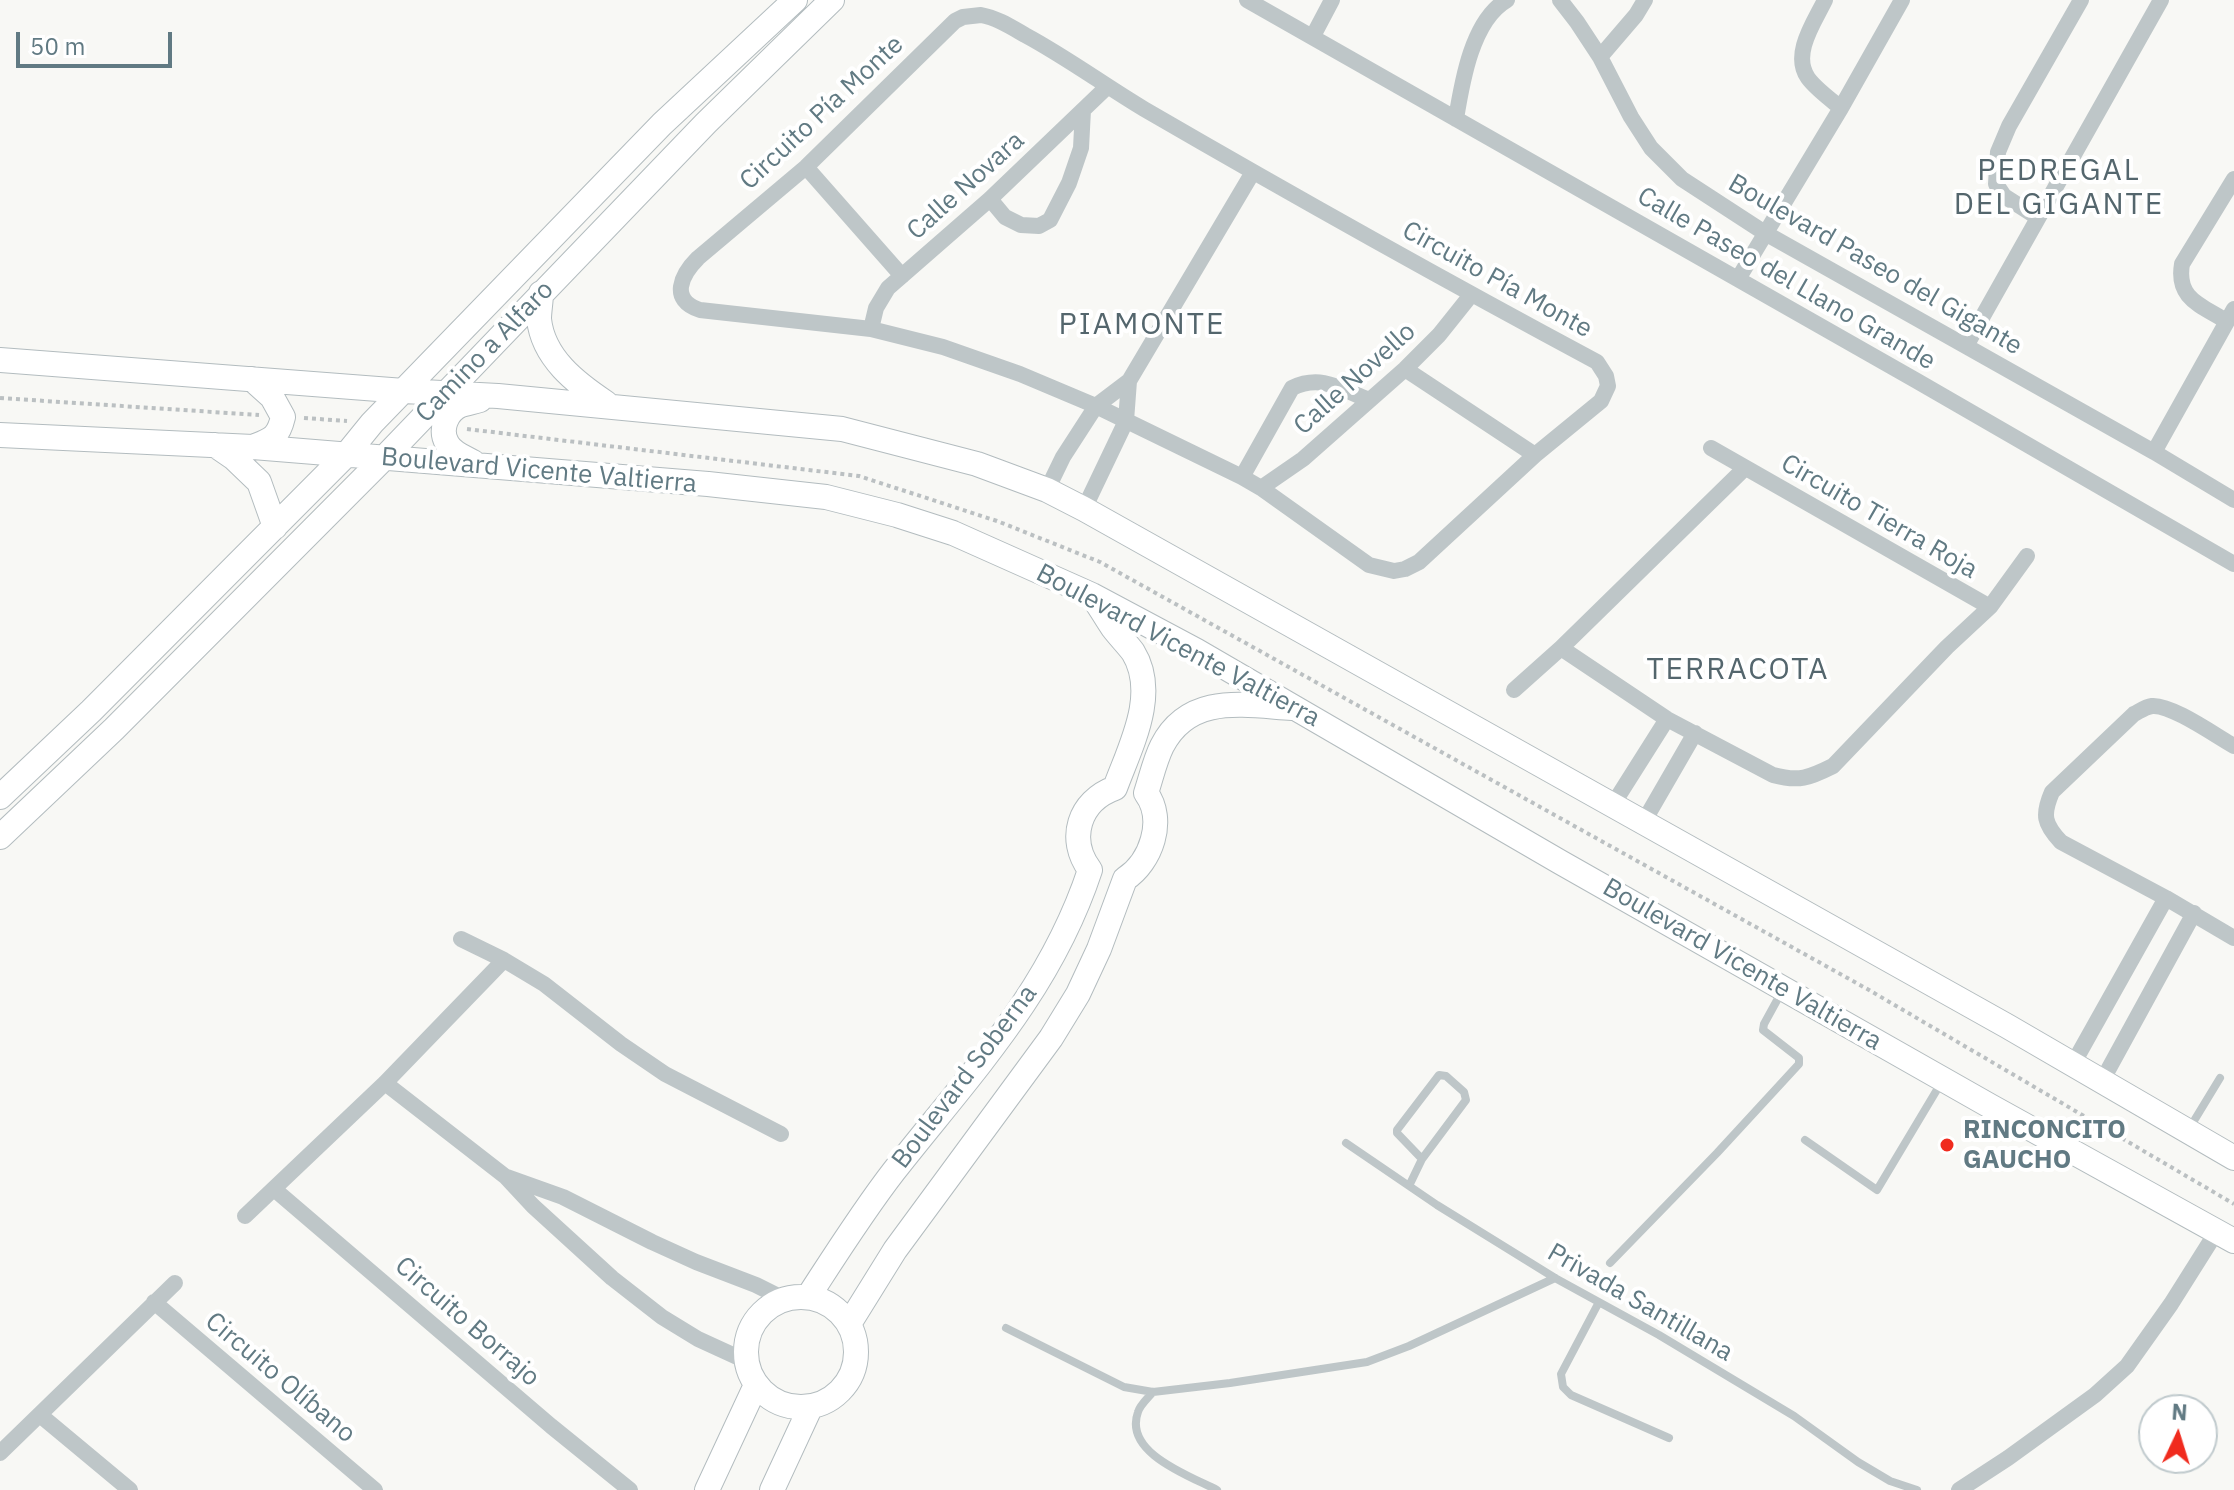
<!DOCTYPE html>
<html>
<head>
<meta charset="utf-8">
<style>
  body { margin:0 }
  #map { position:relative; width:2234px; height:1490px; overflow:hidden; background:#f8f8f5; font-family:"IBM Plex Sans",sans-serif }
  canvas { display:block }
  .north { position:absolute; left:2138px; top:1394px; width:80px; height:80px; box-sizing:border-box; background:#fff; border:2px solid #c0cacd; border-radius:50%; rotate:4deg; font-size:22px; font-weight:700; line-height:32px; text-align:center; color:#617a83 }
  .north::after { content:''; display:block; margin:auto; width:28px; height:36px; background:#f02b1e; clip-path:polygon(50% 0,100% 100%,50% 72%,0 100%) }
  .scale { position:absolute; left:16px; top:32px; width:156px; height:36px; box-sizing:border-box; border:4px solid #617a83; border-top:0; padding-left:10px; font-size:24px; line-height:28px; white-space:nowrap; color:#617a83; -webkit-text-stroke:6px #fff; paint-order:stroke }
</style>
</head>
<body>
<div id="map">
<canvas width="2234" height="1490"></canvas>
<div class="north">N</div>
<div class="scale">50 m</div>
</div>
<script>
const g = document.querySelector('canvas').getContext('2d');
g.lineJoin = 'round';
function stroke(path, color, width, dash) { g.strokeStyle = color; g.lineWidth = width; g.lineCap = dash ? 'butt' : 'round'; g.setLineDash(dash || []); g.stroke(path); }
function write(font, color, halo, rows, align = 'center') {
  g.font = font + ' "IBM Plex Sans",sans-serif'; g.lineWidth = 8; g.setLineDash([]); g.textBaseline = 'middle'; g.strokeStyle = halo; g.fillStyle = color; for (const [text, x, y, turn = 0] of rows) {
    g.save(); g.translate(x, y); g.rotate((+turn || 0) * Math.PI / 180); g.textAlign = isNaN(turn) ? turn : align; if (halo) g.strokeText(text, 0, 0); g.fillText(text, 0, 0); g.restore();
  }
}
const path = new Path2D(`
  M0,398L259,415
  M304,418L347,421
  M467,429L859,476L997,521L1100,562L1869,990L2234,1204`);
const lane = new Path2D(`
  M2189,1129L2220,1078
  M1805,1140L1877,1190L1941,1083
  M1346,1143L1437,1205L1555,1278L1659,1335L1794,1416L1858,1462L1890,1481L1917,1490
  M1409,1186L1422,1159L1466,1100L1464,1092L1446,1076L1439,1075L1397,1130V1133L1422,1159
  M1610,1263L1717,1153L1799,1064V1058L1763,1030L1764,1024L1781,993
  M1599,1302L1561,1374L1563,1387L1571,1395L1669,1438
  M1006,1328L1124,1387L1153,1392L1230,1383L1367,1362L1409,1346L1555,1278
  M1153,1392C1148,1398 1140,1405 1138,1412C1123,1453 1190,1476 1217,1490`);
const street = new Path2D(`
  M1247,0L1917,381L2234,564
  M1560,0L1577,22L1600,57L1631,117L1651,148L1682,179L1765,233L2154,452L2234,500
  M1825,0C1815,21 1791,54 1808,78C1816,89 1830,99 1841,108
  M981,15C997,18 1011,27 1025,35C1066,57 1104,85 1144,109C1294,196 1444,280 1597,362L1606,376L1608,386L1601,401L1535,455L1419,562L1405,569L1394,571L1369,565L1261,488L1242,477L1096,406L1020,374L943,347L871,329L700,310C669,300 681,275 698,258L806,167L955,21L963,17Z
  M1313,36L1332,0
  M1600,57L1636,15L1645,0
  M1456,119C1462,82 1472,20 1507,0
  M806,167L902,276
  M990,199L1005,217L1021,225L1039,226L1050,220L1069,183L1081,148L1083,110
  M2037,217L2004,196L1996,184L1998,152L2009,126L2081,0
  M1738,279L1841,108L1902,0
  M2226,321C2201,305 2176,299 2182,264L2234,179
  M871,329L876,308L888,288L990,199L1107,87
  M1966,346L2161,0
  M1405,369L1535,455
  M1711,448L1990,607
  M2154,452L2234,309
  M1242,477L1292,388C1321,374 1341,389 1369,400
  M1261,488L1303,459L1405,369L1439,335L1471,295
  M1047,490L1063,457L1096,406L1129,381L1253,172
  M1084,509L1126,421L1129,381
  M1561,648L1667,719L1773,775C1799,782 1809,778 1833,766L1947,647L1990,607L2027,556
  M1514,690L1561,648L1745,468
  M2234,746C2216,736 2171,704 2152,706C2145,707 2140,711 2134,714L2052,792C2042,815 2044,824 2061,842L2166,898L2234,938
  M1612,806L1667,719
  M1643,823L1695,733
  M461,939L504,960L544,984L621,1044L665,1074L781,1134
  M2073,1064L2166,898
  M2102,1081L2194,913
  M385,1083L506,1177L533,1206L612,1278L662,1317L698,1339L746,1361
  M507,1177L563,1197L652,1242L696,1262L756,1285L784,1299
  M274,1189L551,1426L630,1490
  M245,1216L385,1083L504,960
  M154,1302L375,1490
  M40,1415L130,1490
  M0,1453L175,1283
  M1959,1490L2008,1458L2095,1395L2127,1366L2171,1304L2217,1231`);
const secondary = new Path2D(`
  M541,293C541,301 539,311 539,319C543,358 576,383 606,403
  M0,360L404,391L498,396L842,429L977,464L1047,490L1084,509L2007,1026L2234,1158
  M252,379L272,397L283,417C278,438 272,439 253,447
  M0,435L253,447L708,484L826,497L897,515L953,533L1092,595L1197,651L1560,862L1990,1106L2234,1241
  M215,445L234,458L259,482L275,527
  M473,462C464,457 452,453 447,443C439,429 447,411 461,405C467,403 474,402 480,400
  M0,797L91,711L346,455L372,423L662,124L795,0
  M0,837L114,729L383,459L706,123L832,0
  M746 1352a55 55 0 1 1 110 0a55 55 0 1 1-110 0Z
  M808,1297C836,1254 863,1211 894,1171C971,1073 1050,991 1090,870C1067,839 1079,801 1115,788C1130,747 1159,694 1133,652C1127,644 1119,636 1113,628C1106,618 1100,607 1093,597
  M849,1324L895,1250L1051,1038L1078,994L1099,949L1125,879C1151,862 1166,820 1146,793C1151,778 1155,760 1162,746C1189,693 1244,705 1292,708
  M707,1490L756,1385
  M772,1490L811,1406`);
const markers = [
  [1947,1145,8,"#f02b1e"]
];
const streetNames = [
  ["Circuito Pía Monte",822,113,-43],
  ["Calle Novara",966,186,-42],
  ["Boulevard Paseo del Gigante",1875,265,30],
  ["Calle Paseo del Llano Grande",1786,279,30],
  ["Circuito Pía Monte",1497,280,29],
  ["Camino a Alfaro",485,352,-46],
  ["Calle Novello",1355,379,-42],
  ["Boulevard Vicente Valtierra",539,471,5],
  ["Circuito Tierra Roja",1879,517,30],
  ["Boulevard Vicente Valtierra",1178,646,28],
  ["Boulevard Vicente Valtierra",1742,965,30],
  ["Boulevard Soberna",965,1077,-53],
  ["Privada Santillana",1640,1303,30],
  ["Circuito Borrajo",467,1322,41],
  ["Circuito Olíbano",280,1378,40]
];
const poiNames = [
  ["RINCONCITO",1963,1130],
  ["GAUCHO",1963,1160]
];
const quarterNames = [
  ["PEDREGAL",2059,171],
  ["DEL GIGANTE",2059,205],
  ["PIAMONTE",1142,325],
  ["TERRACOTA",1738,670]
];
stroke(secondary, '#b3bcbf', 26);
stroke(path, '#bbc0c2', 4, [4, 4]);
stroke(lane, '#bec6c8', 8);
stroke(street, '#bec6c8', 16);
stroke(secondary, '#fff', 24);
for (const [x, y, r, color] of markers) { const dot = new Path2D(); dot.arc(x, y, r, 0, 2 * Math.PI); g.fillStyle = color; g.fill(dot); stroke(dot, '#fff', 3); }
write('26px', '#617a83', '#fff', streetNames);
write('bold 26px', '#617a83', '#fff', poiNames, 'left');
g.letterSpacing = '2px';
write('30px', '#54666d', '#fff', quarterNames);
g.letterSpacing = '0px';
</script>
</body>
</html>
